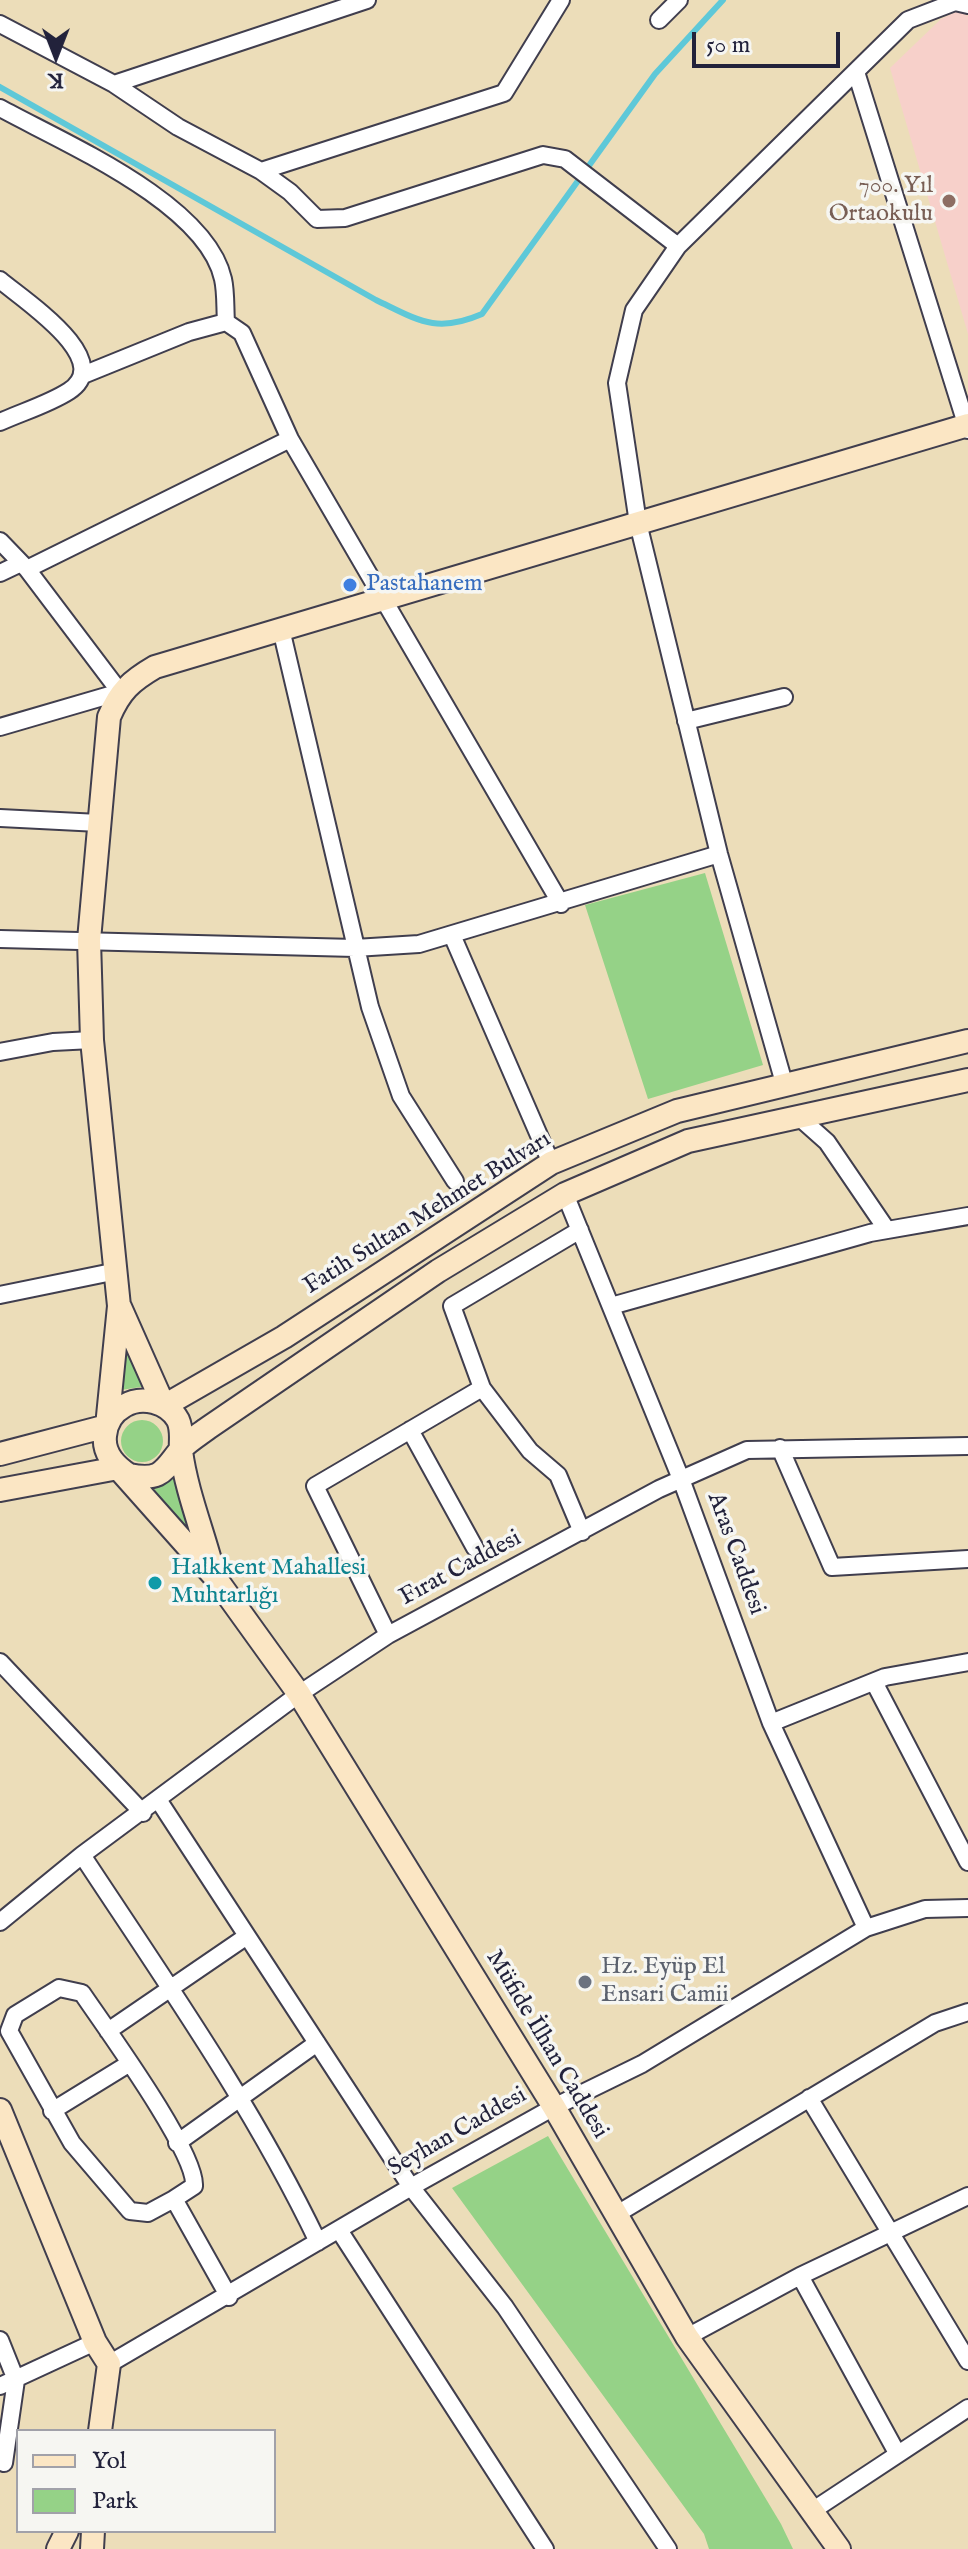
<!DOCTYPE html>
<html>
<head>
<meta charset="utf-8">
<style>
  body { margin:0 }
  #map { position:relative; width:968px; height:2549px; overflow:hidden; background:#ecddb9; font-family:"IM FELL English",serif }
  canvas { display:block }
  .legend { position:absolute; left:16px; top:2429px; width:260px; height:104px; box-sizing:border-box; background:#f6f6f2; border:2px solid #a1a1a9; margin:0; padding:10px 14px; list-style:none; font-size:24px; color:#22223b }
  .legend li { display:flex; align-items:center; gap:16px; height:40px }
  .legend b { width:40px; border:2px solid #a1a1a9 }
  .north { position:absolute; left:16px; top:16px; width:80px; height:80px; -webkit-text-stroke:6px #f6f6f2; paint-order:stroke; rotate:180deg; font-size:22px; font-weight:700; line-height:32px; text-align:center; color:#22223b }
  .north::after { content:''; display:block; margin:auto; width:28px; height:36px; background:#22223b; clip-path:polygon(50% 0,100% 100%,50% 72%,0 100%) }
  .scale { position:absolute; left:692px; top:32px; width:148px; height:36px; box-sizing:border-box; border:4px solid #22223b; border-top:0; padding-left:10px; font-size:24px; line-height:28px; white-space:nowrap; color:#22223b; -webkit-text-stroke:6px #f6f6f2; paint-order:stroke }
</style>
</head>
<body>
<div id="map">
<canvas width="968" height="2549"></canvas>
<ul class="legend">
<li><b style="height:10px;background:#fbe6c4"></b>Yol</li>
<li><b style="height:22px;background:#95d287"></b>Park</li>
</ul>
<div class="north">K</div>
<div class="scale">50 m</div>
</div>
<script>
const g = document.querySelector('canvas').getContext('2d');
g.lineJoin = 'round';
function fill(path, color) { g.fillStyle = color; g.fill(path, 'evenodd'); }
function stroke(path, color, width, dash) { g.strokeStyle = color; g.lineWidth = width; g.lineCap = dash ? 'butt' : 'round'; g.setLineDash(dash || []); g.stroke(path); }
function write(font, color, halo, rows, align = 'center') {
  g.font = font + ' "IM FELL English",serif'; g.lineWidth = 7; g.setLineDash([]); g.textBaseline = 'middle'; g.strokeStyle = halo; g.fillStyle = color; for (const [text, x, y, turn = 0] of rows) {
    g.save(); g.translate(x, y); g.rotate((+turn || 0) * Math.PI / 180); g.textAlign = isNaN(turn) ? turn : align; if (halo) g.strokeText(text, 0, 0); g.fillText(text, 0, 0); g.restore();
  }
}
const built = new Path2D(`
  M958,11L968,16V334L890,68L941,19Z`);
const green = new Path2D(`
  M705,873L763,1065L648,1099L585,905Z
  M122,1326L147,1386L121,1390Z
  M121 1441a21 21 0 1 1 42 0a21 21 0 1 1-42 0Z
  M173,1474L199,1550L152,1486Z
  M548,2136L781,2524L793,2549H709L704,2534L452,2188Z`);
const stream = new Path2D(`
  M0,87L376,300C418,320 436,334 482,314L655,74L723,0`);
const street = new Path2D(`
  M659,20L679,0
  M0,24L114,84L178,127L261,171L290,192L317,219L345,218L543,155L565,159L678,246
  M856,72L968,430
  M114,84L367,0
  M0,108C64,143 206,203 223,279C226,292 225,308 226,322
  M261,171L504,93L561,0
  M0,280C22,299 117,360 69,391C49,404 22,412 0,422
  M83,375L189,332L226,322L242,333L290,439L561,904
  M0,541L27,569L120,692L0,727
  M27,569L290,439
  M0,573L21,563
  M281,629L370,1007L401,1096L455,1181
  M686,721L784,697
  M0,818L99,823
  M452,935L551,1163
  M0,939L355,948L419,944L719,854
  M0,1052L53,1042L92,1040
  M784,1083L719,854L638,523L617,383L634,310L678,246L908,20L955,2L968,5
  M800,1118L827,1142L887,1230
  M565,1194L681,1479L771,1723L866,1928
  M580,1230L452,1306L482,1388L530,1451L558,1475L582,1532
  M0,1295L117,1271
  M611,1306L870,1233L968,1216
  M410,1430L475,1548
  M780,1448L832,1567L968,1559
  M388,1635L315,1486L482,1388
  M0,1662L143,1813
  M874,1682L968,1862
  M771,1723L885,1677L968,1662
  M159,1801L411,2187L505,2307L668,2549
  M82,1855C165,1981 253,2106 318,2242
  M0,1922L82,1855L299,1694L388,1635L659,1489L747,1450L968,1446
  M108,2031L247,1936
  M809,2098L968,2361
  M52,2111L130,2063
  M177,2143L317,2043
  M174,2199L148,2213L130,2211L72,2143L9,2031L15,2015L59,1988L82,1993C105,2027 197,2153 194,2186L174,2199L229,2297
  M617,2214L935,2023L968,2012
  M339,2230L545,2549
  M800,2276L897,2453
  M687,2337L800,2276L968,2196
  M0,2340L16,2380L4,2463
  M109,2364L411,2187L554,2107L642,2064L866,1928L925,1909L968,1908
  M0,2386L95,2342
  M812,2511L968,2408`);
const secondary = new Path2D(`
  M120,1307L164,1406L284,1337L551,1163L677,1111L968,1041
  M0,1454L107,1426L119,1306L92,1040L89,940L109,717C120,691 131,681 155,667L968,425
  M0,1490L118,1468L214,1576L299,1694L554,2107L687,2337L839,2549
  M213,1571C203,1532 186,1490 181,1451C180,1440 183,1431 178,1420C168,1402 142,1395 124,1406C113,1412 106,1423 105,1436C103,1454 115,1466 129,1475C163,1482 164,1469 182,1448C189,1441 200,1434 208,1428L438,1271L565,1194L688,1141L968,1080
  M0,2110L95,2342L109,2364L100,2431
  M58,2549L67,2531
  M92,2549L93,2531`);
const markers = [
  [949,201,8,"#8d6e63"],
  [350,585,8,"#3f7fe0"],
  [155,1583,8,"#0f9aa8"],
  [585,1982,8,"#6b7280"]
];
const educationNames = [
  ["700. Yıl",933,187],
  ["Ortaokulu",933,215]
];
const shopNames = [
  ["Pastahanem",366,585]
];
const streetNames = [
  ["Fatih Sultan Mehmet Bulvarı",428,1214,-32],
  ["Aras Caddesi",735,1554,70],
  ["Fırat Caddesi",461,1569,-28],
  ["Müfide İlhan Caddesi",546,2045,59],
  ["Seyhan Caddesi",458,2133,-30]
];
const cultureNames = [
  ["Halkkent Mahallesi",171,1569],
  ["Muhtarlığı",171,1597]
];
const worshipNames = [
  ["Hz. Eyüp El",601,1968],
  ["Ensari Camii",601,1996]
];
fill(built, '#f7d0ca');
fill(green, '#95d287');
stroke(stream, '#5ec8d8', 6);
stroke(street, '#403e4e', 20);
stroke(secondary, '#403e4e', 26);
stroke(street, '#fff', 16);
stroke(secondary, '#fbe6c4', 22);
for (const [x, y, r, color] of markers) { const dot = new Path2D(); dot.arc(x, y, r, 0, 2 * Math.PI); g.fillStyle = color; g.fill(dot); stroke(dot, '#f6f6f2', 3); }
write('24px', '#785e54', '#f6f6f2', educationNames, 'right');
write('24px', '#366cbe', '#f6f6f2', shopNames, 'left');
write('24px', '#22223b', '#f6f6f2', streetNames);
write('24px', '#0d838f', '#f6f6f2', cultureNames, 'left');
write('24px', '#5b616d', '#f6f6f2', worshipNames, 'left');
</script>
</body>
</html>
